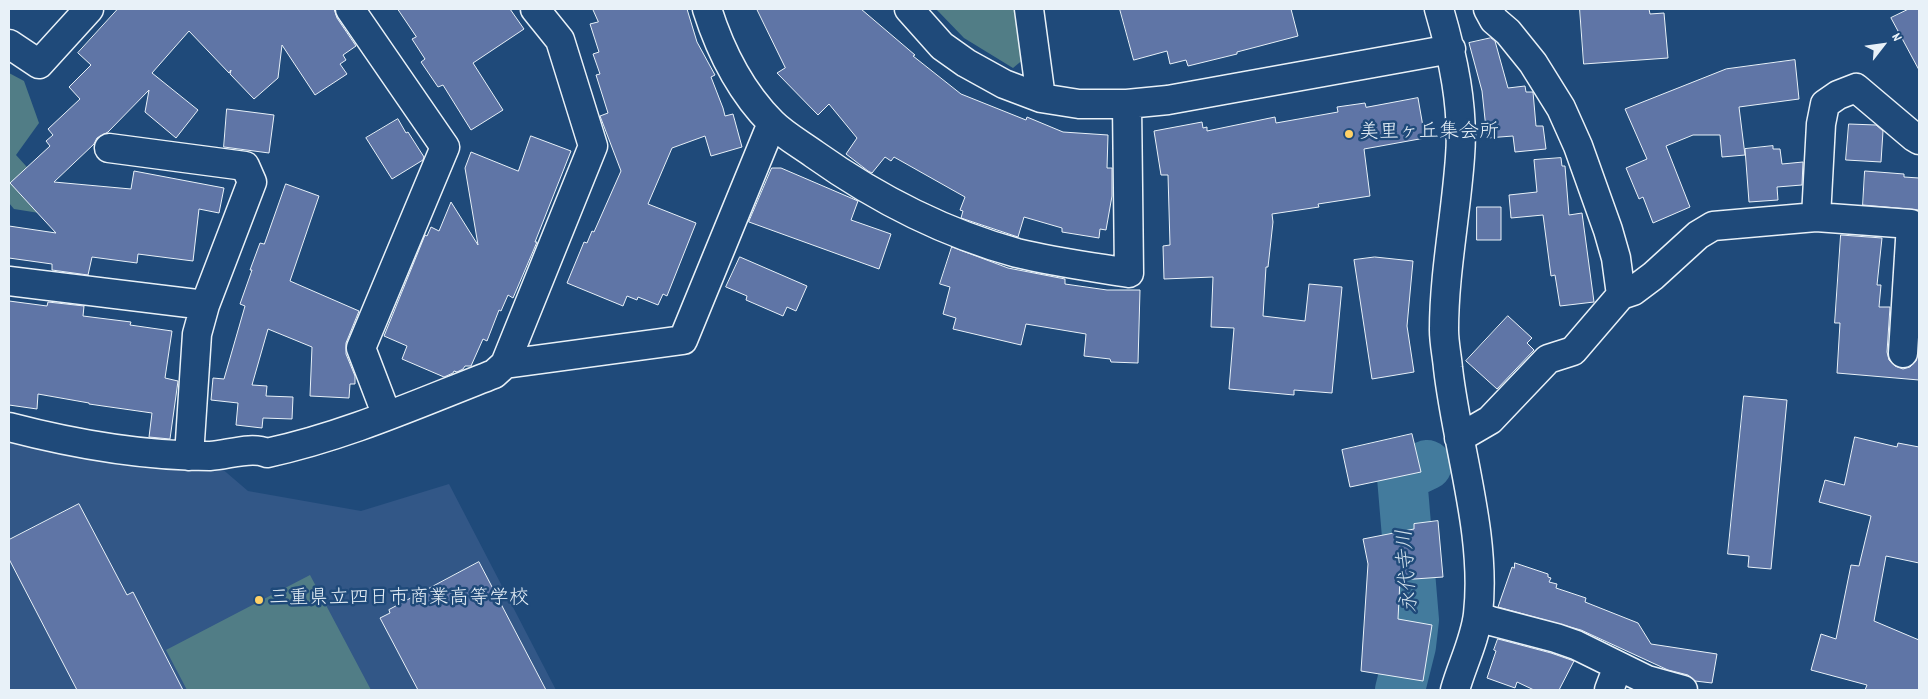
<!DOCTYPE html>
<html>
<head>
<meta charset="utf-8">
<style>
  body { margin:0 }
  #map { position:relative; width:1928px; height:699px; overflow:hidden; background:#1f4a7a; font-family:Dekko,sans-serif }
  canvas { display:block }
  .frame { position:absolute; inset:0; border:10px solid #e8f1f8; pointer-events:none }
  .north { position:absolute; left:1858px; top:20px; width:50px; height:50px; -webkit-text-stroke:4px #1f4a7a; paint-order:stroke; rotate:60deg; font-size:14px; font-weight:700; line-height:20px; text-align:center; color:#e8f1f8 }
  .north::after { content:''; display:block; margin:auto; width:18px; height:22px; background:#e8f1f8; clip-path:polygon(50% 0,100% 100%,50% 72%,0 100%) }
</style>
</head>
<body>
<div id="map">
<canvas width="1928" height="699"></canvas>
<div class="frame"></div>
<div class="north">N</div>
</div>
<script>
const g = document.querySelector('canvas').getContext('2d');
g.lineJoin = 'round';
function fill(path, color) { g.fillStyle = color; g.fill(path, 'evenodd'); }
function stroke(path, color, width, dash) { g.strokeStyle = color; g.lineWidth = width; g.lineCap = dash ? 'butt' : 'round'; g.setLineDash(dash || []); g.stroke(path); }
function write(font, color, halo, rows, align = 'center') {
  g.font = font + ' Dekko,"Klee One",sans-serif'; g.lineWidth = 5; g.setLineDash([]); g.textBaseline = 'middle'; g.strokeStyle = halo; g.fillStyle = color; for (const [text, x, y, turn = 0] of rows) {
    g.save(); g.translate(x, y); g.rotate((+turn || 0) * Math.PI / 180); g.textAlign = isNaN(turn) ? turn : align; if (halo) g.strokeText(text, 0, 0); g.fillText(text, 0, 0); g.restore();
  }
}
const built = new Path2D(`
  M9,437L220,467L248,491L361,511L449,484L556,690H9Z`);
const green = new Path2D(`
  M936,9H1017L1025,58L1013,68L964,38Z
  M9,73L24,81L39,123L16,155L65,209L58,216L14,209L9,203Z
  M310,575L371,690H187L166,650Z`);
const river = new Path2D(`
  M1400,690L1411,646L1414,620L1402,477L1427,465`);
const building = new Path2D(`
  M118,9H334L337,18L356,46L343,55L346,60L340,64L347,74L315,95L282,45L278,78L254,99L230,74L231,70L229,73L189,31L152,73L198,110L176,138L145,112L149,90L108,132L97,138L94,144L54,182L131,189L134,171L224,188L219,213L199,209L193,261L138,254L137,263L92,257L88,275L52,270V264L9,258V226L56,233L10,183L50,146L46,141L53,135L48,129L80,99L69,87L91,65L78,53Z
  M398,9H510L524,29L473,63L503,110L471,130L443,85L438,87L421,62L425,59L412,39L416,37Z
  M593,9H687L697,42L715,75L711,77L723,108L725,116L733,114L742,147L711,156L705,136L672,148L648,204L696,223L667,296L663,294L658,305L638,297L637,300L627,296L623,306L567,283L584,242L587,243L592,231L594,232L621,171L600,116L608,113L596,75L600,74L593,54L599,52L590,24L598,22Z
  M757,9H861L915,55L913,56L961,94L1026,120L1027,117L1063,132L1108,135L1107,168H1112V196L1106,230L1100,229L1099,238L1062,232V228L1024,217L1018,237L961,218L963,211L960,210L965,197L894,157L891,161L885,157L872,173L868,171L846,154L857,138L829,104L818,115L777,73L785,68Z
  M1120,9H1291L1298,36L1237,52V54L1188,66L1186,60L1170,64L1167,51L1134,60Z
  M1580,9H1649L1650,14L1664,13L1668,58L1584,64Z
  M1909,9H1919V70L1891,18Z
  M1491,38L1495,41L1508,88L1525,86L1526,92H1533L1536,126H1543L1546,149L1515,152L1513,136L1487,138L1482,91L1469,43Z
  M1795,60L1799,99L1739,107L1745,155L1722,157L1720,135H1693L1666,146L1690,207L1653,223L1643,197L1639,199L1626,168L1647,159L1625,109L1726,69Z
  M1418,98L1425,138L1364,149L1370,196L1318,204L1319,207L1272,214L1273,222L1268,267H1266L1263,316L1305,321L1309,284L1342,287L1332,393L1294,390V395L1229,389L1234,328L1211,327L1213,277L1164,279L1163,246L1170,245L1168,175H1161L1154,131L1202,122L1203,128L1207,127V131L1275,117L1276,123L1338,112L1337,107L1365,103L1366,107Z
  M227,109L274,115L269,153L224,147Z
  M398,119L406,133L408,132L424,157L423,160L392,179L366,138Z
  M1849,124L1876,125L1883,131L1881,162L1846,160Z
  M531,136L571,151L535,242H537L513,298L508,295L501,311L499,310L487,341L483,339L471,366H465L463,369L457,372L454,371L453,373L444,377L402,359L407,346L384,336L425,235L427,236L431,227L439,231L451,202L478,245L465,168L471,152L518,171Z
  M1773,146V149H1780L1782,164L1803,162L1802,185L1777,187L1778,200L1749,202L1745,149Z
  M1561,158L1562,166H1565L1569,215L1582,213L1594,302L1560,306L1555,275L1551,276L1543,215L1511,218L1509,195L1537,192L1534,160Z
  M772,168H781L858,201L851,220L891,234L879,269L749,222Z
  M1865,171L1904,174V177L1919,178V210L1863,205Z
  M286,184L319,196L290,281L359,311L346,343V354L355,376V384H350L349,398L310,396L312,347L268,329L252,385L267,386L266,396L293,397L292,419L263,418L262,428L236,425L238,403L211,400L213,378L224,379L245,306L240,304L252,270H250L260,243L264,244Z
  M1477,207H1501V240H1477Z
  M1841,235L1882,238L1877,285H1881L1879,307H1890L1887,352L1889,360L1895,366L1903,369L1910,367L1916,361L1919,343V380L1837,373L1840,323H1835Z
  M952,247L1008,268L1065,279V284L1107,290H1140L1138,363L1111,362L1110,359L1084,356L1086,334L1026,324L1021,345L953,329L956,318L943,314L950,287L940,284Z
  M740,257L807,286L796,311L787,307L783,316L746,300L747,296L726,287Z
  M1375,257L1413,261L1407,326L1414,372L1372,379L1354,260Z
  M9,301L47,306L48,302L84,306L83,316L131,322L130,325L172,331L165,378L178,381L170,439L149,437L152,413L89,404V403L38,394L37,409L9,405Z
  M1508,316L1532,338L1527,343L1534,350L1497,389L1466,361Z
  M1744,396L1787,400L1771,569L1748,567L1749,556L1728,554Z
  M1412,434L1421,472L1350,487L1342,450Z
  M1855,437L1897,447L1898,443L1919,447V563L1886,556L1874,621L1919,640V690H1865L1867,685L1811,670L1821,634L1836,639L1851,565L1859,566L1871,516L1819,502L1825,480L1844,485Z
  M79,504L127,595L133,592L183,690H77L9,559V540Z
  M1438,521L1443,577L1400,580L1398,619L1432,625L1423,681L1361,671L1368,564L1363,539L1414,529V524Z
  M479,562L546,690H418L380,618L390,613L389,610Z
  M1515,563L1548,574V577L1551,578L1549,582L1557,584L1556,588L1586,598L1585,602L1638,623L1651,644L1717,654L1712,683L1695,681L1688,675L1668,670L1581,630L1498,607L1512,567L1514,568Z
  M1498,639L1551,653L1574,661L1559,690H1534L1517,682L1515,688L1487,678L1496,651L1494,650Z`);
const minor = new Path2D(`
  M350,9L445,147L361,348L387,416
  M707,9C720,50 741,92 772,123C784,135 800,144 814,154C876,198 944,233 1017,253C1054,262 1092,267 1129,273L1127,104
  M909,9L942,46L966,63L1004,84L1041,98L1079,104H1127L1168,100L1451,49
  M1029,9L1041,98
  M1439,9C1453,57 1464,107 1460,157C1456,215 1444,273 1444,330C1444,343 1447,356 1448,368C1457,448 1487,534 1478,614C1475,640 1462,665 1455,690
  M9,44L39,64L89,9
  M109,148L245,166L252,182L205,305L197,334L189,456
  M1816,217L1911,224L1903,353
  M9,281L205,305
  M1621,295L1633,291L1653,276L1698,235L1713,226L1816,217L1821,124L1825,104L1838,95L1856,88L1914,137L1919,140
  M505,364L683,340L772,123
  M9,427C74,444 142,456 210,456C228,455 251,446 267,453C346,436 419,403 494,374L505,364L593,146L560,40L535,9
  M1459,438L1490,420L1548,359L1573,351L1621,295L1616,258L1608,230L1578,146L1561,108L1533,63L1508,32L1494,20L1488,9
  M1478,616L1491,621L1556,638L1576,645L1647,680L1683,690
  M1609,690L1618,666`);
const markers = [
  [1349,134,5,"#ffd166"],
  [259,600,5,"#ffd166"]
];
const poiNames = [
  ["美里ヶ丘集会所",1359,134],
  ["三重県立四日市商業高等学校",269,600]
];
const waterNames = [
  ["永代寺川",1410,571,-94]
];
fill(built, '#325787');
fill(green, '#517d86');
stroke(river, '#437b9d', 50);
fill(building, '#5f75a6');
stroke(building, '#e8f1f8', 1);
stroke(minor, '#e8f1f8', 31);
stroke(minor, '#1f4a7a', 28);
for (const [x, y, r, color] of markers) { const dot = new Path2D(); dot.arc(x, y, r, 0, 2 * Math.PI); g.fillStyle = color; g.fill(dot); stroke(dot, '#1f4a7a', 2); }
write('20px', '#e8f1f8', '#1f4a7a', poiNames, 'left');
write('italic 21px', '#cfdfea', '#1f4a7a', waterNames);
</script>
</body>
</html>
